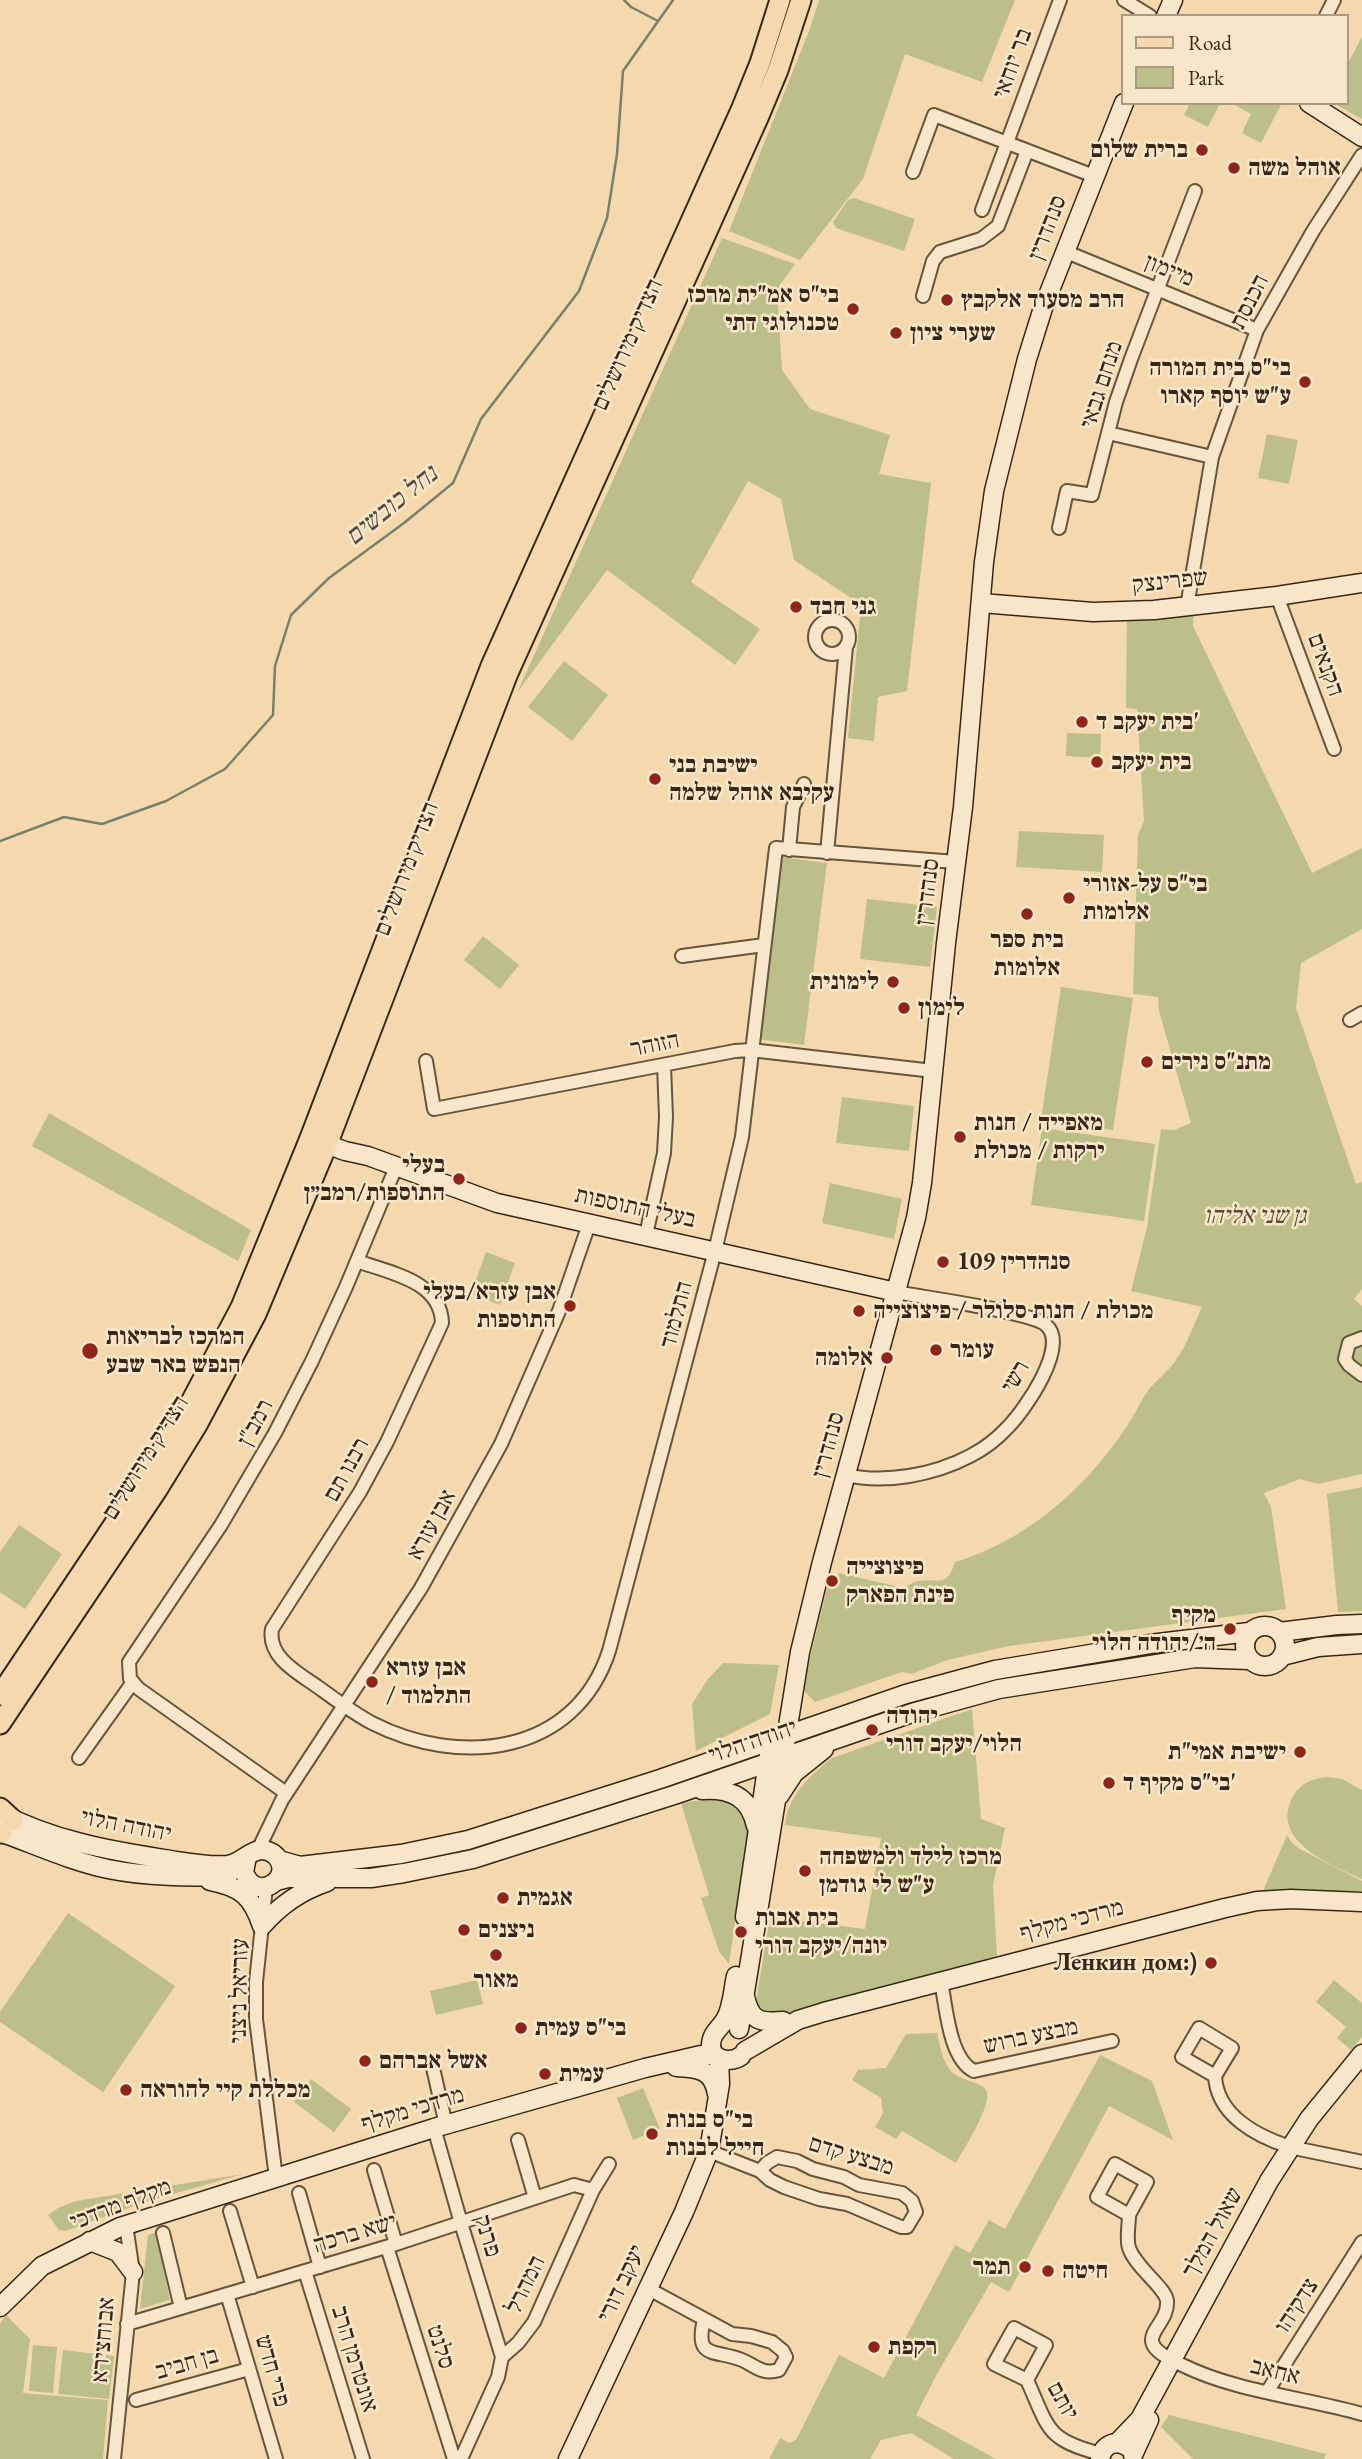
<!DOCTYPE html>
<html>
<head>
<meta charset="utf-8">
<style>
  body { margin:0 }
  #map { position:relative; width:1362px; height:2459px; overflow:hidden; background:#f5d9ae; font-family:"EB Garamond",serif }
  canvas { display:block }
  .legend { position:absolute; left:1121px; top:14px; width:228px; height:91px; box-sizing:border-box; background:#f8e6ca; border:2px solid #ab9a83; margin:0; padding:9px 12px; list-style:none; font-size:21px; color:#382719 }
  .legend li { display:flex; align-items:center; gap:14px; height:35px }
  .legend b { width:35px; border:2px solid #ab9a83 }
</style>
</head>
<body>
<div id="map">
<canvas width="1362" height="2459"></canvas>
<ul class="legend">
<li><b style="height:9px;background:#f5d9ae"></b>Road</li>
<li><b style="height:19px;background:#bcbf8a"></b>Park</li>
</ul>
</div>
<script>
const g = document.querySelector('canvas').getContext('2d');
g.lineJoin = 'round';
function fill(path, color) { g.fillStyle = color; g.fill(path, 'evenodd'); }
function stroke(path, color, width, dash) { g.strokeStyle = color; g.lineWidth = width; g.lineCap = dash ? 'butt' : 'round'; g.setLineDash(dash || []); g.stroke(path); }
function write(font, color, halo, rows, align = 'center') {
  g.font = font + ' "EB Garamond","Frank Ruhl Libre",serif'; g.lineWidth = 5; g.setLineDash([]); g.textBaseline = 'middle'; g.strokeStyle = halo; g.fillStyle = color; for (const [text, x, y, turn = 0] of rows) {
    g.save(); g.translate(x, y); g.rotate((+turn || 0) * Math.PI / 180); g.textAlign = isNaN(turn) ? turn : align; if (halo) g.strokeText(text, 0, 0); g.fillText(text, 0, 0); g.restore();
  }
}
const green = new Path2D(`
  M819,0H1015L982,82L905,54L863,179L800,260L729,231L809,31Z
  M1362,37V119L1333,103H1346V67Z
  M1190,103H1220L1208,127L1184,115Z
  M1231,103H1282L1261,143L1242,133L1251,114Z
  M854,198L915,219L904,251L836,228L833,222L848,200Z
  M722,238L795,264L779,286L778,307L782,370L810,409L890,435L879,474L931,483L907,691L878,697L874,741L848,738L860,616L854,600L794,560L781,499L748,481L691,582L760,629L735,665L607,570L517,693Z
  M1267,434L1298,440L1289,484L1258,478Z
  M1194,607L1193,626L1312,873L1362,848V929L1301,963L1296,1008L1356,1184L1362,1182V1289L1354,1299L1362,1306V1474L1318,1484L1300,1479L1264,1493L1271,1507L1286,1609L1009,1646L947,1660L912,1674L902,1672L815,1702L805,1692V1678L828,1585L836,1587L839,1573L904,1588C909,1585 914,1581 919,1581C939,1578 947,1588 955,1562C1025,1541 1084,1490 1125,1429C1133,1418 1139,1404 1147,1392C1155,1381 1168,1372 1176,1360C1187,1345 1194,1324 1202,1307L1131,1291L1147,1227L1161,1129L1174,1130L1191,1123L1159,1011L1158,997L1133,994L1138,835L1144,821L1137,709L1126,708L1127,613Z
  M564,661L608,695L572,741L528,707Z
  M1067,733L1101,734L1100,758L1066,756Z
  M1019,831L1104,835L1102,872L1016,867Z
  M781,857L827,863L804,1045L757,1039Z
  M867,899L937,907L930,967L860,959Z
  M483,936L519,965L500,989L464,960Z
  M1061,987L1133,998L1113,1130L1041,1119Z
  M842,1097L914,1106L909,1151L836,1143Z
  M49,1113L251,1230L238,1261L32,1146Z
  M1042,1128L1155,1144L1144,1221L1031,1205Z
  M830,1183L902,1199L894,1239L822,1223Z
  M486,1252L515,1263L500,1305L471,1294Z
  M1362,1487V1611L1338,1612L1327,1494Z
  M19,1525L62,1554L25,1609L0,1592V1552Z
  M723,1663L779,1665L770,1714L696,1751L692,1704L708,1679Z
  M972,1709L981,1819L1005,1828L993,1885L997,1956L775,2017L757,2010L756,2002L770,1917L865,1929L881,1838L785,1825C787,1797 811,1774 832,1758Z
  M1328,1777L1342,1779L1362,1790V1879C1332,1865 1270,1842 1292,1798C1300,1783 1313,1778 1328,1777Z
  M717,1798C736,1802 741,1810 749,1827L729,1964L719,1951L701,1898L709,1895L681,1803Z
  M1287,1835L1292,1843L1300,1849L1362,1881V1891H1263Z
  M68,1913L175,1986L103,2092L0,2022V2012Z
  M477,1980L483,2004L436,2015L430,1991Z
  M1334,1980L1362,2003V2037L1351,2050L1337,2038L1346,2027L1316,2002Z
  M937,2033C940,2045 942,2060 950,2070C958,2081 983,2081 987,2092C991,2107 964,2148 956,2163L902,2131L896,2139L875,2127L883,2113L881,2098L852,2080L858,2070L886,2068L906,2034Z
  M1100,2055L1152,2081L1173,2140L1109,2106L1009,2292L991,2282L937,2374L916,2415L996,2459H954L911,2433L881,2440L870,2459H769L780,2438L789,2443L796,2440L839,2355L884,2378L955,2245L970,2253L989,2220L1005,2229Z
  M311,2079L351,2109L334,2132L294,2102Z
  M643,2088L660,2129L633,2140L617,2098Z
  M243,2174L142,2203L66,2231L59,2230L48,2215L58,2208L76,2201Z
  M156,2232L170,2300L140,2309L148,2235Z
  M6,2315L30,2339L23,2393L108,2400L103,2459H0V2324Z
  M33,2345L57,2347L53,2393L29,2391Z
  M63,2350L114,2356L109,2399L58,2394Z
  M1169,2415L1326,2454L1324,2459H1193L1161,2427Z`);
const stream = new Path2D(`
  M624,0L631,7L656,20
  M0,841L64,817L102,824L166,801L225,769L273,715L275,666L291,615L329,578L404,523L453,483L481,419L579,291L607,218L617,154L623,71L673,0`);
const street = new Path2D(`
  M1124,0L1150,16
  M1326,16L1334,0
  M913,172L934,115L1094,176
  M982,210L1060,0
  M1064,251L1257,330
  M923,296L933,261L940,252L981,239L998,226L1027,151
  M1108,433L1212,457
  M1059,528L1067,491L1092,495L1116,402L1131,359L1195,191
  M1277,596L1334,749
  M1187,607L1212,457L1257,330L1313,231L1362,155
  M815 637a17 17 0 1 1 34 0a17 17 0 1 1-34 0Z
  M789,850L793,807L804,784
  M827,853L846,647
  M682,956L764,945
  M1350,1020L1362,1013
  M426,1061L434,1109L735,1051L751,1050L933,1071
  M646,1235L664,1153L666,1117L664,1065
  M357,1261C390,1273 441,1281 442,1323L387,1442L360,1492L272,1629C267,1657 298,1673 318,1687C336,1700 353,1713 372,1723C460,1768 575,1755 609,1651L715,1251L742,1137L776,848L956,862
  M1362,1338L1349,1343L1345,1359L1349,1365L1362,1375
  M846,1475C885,1484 934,1475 970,1456C984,1449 997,1439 1008,1427C1024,1411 1070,1346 1046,1325C1032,1312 921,1297 896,1292
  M79,1758L133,1682
  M286,1793L139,1689L130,1679L129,1662L221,1525L275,1433L312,1361L346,1287L396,1167
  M258,1850L282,1800L421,1588L501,1444L559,1311L589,1224
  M266,1887L256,1982V2019L276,2178
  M941,1981C946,2006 949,2059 974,2071L1112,2041
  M1199,2028L1232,2048L1215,2076L1182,2057Z
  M433,2068L446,2125
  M1215,2076C1217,2115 1256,2136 1290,2147
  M434,2128L461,2223L502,2357
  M518,2140L535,2198
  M1299,2149L1362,2162
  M709,2151L760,2171
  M777,2157L797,2161L813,2169L844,2177L859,2185L902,2193L912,2201L916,2212L907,2227H901L847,2204L819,2199L784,2187L770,2180L760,2171L767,2163Z
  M1115,2164L1147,2182L1129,2215L1097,2197Z
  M374,2170L396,2244
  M299,2193L320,2267
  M230,2211L253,2287
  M1129,2215C1129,2225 1126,2238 1129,2248C1136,2268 1166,2288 1167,2301C1169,2328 1129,2338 1172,2360
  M163,2233L181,2308
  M387,2247L454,2459
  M305,2271L363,2459
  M647,2288L732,2334L751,2336L772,2342L783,2351L786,2357L779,2370C762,2375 756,2366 742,2360C715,2349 694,2360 704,2320
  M227,2294L276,2459
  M127,2324L396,2244L574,2185L593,2190
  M1014,2328L1046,2345L1027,2380L994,2364Z
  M1180,2364C1236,2392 1302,2397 1362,2414
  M1027,2380C1049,2429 1046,2440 1101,2454
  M1267,2392L1362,2242
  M136,2400L249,2369
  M114,2459L133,2272L126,2225
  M461,2459L498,2377L502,2357L518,2343L534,2322L593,2190L609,2164`);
const secondary = new Path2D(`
  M1166,16L1173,0
  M1309,103L1362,137
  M981,603L1093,612L1154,610L1277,596L1362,583
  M315,1140L345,1151L368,1156L497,1203L896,1292
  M1245 1646a20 20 0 1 1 40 0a20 20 0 1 1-40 0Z
  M1279,1632L1337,1625L1362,1624
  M1282,1656L1318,1647L1362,1644
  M702,1790C730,1788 750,1797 756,1826
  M779,1796L794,1773L824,1749
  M0,1813C52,1840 107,1850 164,1859C185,1862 207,1867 228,1865C241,1863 249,1851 261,1850C267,1850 272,1852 276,1856C296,1877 256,1905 244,1872L247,1857
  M0,1832C36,1845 71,1861 108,1869C148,1877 187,1877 228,1876
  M279,1860L300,1866L401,1854L468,1840L660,1779L906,1694L995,1670L1150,1644L1249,1632
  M210,1881C241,1887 252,1896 262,1926
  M276,1881L288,1878H371L404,1873L473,1859L674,1795L912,1713L999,1689L1195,1658L1249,1660
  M745,1917L769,1755
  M262,1926C280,1905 300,1891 327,1882
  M736,1976C733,1990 732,2009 725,2020C721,2027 714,2031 712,2039C706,2058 728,2065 741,2056
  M745,1996C750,2021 760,2023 783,2021
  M739,2029L800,1652L822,1562L916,1218L922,1183L946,943L963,807L984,562L994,491L1027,359L1043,308L1124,103
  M745,2051L798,2020L824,2012L1225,1908L1257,1901L1291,1899L1362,1902
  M676,2067C698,2068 713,2069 717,2094
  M90,2241L118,2252L133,2272
  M0,2307L42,2266L120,2227L434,2128L645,2068L701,2055H715
  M1118,2442L1140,2419L1269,2181L1309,2119L1362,2054
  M1133,2455L1149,2420
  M568,2459L684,2212L709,2151L720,2084L719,2058
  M1100,2459C1103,2444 1116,2439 1128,2447`);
const primary = new Path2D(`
  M0,1695L143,1481L183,1417L241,1307L310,1138L491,666L741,110L760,63L780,0
  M0,1724L157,1490L197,1425L256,1314L327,1145L508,673L758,118L778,70L801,0
  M0,1808L13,1820
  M0,1833H2`);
const markers = [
  [1202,150,7,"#8f2418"],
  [1234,168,7,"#8f2418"],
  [947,300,7,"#8f2418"],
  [853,309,7,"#8f2418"],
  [896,333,7,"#8f2418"],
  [1305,382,7,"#8f2418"],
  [796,607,7,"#8f2418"],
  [1082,722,7,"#8f2418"],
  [1097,762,7,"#8f2418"],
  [655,779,7,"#8f2418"],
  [1069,898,7,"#8f2418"],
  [1027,914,7,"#8f2418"],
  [893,982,7,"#8f2418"],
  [904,1008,7,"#8f2418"],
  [1147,1062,7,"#8f2418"],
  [960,1137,7,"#8f2418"],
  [459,1179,7,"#8f2418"],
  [943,1262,7,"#8f2418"],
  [570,1306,7,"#8f2418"],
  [859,1311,7,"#8f2418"],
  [936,1350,7,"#8f2418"],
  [90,1351,9,"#8f2418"],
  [887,1358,7,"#8f2418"],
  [832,1581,7,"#8f2418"],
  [1230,1629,7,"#8f2418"],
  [372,1682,7,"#8f2418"],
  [872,1730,7,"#8f2418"],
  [1300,1752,7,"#8f2418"],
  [1109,1783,7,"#8f2418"],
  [805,1871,7,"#8f2418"],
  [503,1898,7,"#8f2418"],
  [464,1930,7,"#8f2418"],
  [741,1932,7,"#8f2418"],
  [496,1955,7,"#8f2418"],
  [1211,1963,7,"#8f2418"],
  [521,2028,7,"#8f2418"],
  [365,2061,7,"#8f2418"],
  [545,2074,7,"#8f2418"],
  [126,2090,7,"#8f2418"],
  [652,2134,7,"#8f2418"],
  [1025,2267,7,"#8f2418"],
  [1048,2271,7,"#8f2418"],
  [874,2347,7,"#8f2418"]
];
const streetNames = [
  ["בר יוחאי",1013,64,-70],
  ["סנהדרין",1048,228,-69],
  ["מיימון",1169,271,22],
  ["הכנסת",1250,302,-63],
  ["הצדיק מירושלים",628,345,-66],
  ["מנחם גבאי",1102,385,-72],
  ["שפרינצק",1170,582,-6],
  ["הקנאים",1325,665,70],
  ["הצדיק מירושלים",407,869,-69],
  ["סנהדרין",928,892,-83],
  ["הזוהר",655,1045,-11],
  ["בעלי התוספות",635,1208,12],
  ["התלמוד",677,1315,-75],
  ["רשי",1016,1377,-60],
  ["רמב\"ן",256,1423,-62],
  ["סנהדרין",829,1445,-75],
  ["הצדיק מירושלים",146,1458,-58],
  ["רבנו תם",347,1470,-61],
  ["אבן עזרא",432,1525,-61],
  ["יהודה הלוי",753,1742,-19],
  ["יהודה הלוי",126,1826,11],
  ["מרדכי מקלף",1072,1921,-15],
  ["עזריאל ניצני",240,1991,-89],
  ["מבצע ברוש",1031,2037,-12],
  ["מרדכי מקלף",413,2110,-17],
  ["מבצע קדם",851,2156,17],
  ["מקלף מרדכי",121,2205,-21],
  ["שאול המלך",1213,2233,-61],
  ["ישא ברכה",355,2234,-17],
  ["פרנק",487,2236,73],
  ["יעקב דורי",622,2284,-65],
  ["המהרל",526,2285,-64],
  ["צדקיהו",1297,2306,-57],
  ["אבוחצירא",104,2340,-85],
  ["סלנט",440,2347,72],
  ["אונטרמן הרב",354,2359,73],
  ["בן חביב",187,2364,-16],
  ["פרי חדש",272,2371,74],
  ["אחאב",1275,2372,14],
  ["יותם",1062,2401,61]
];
const poiNames = [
  ["ברית שלום",1188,150,"right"],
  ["אוהל משה",1248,168],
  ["בי\"ס אמ\"ית מרכז",839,295,"right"],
  ["טכנולוגי דתי",839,323,"right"],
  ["הרב מסעוד אלקבץ",961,300],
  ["שערי ציון",910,333],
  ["בי\"ס בית המורה",1291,368,"right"],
  ["ע\"ש יוסף קארו",1291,396,"right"],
  ["גני חבד",810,607],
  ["בית יעקב ד'",1096,722],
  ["בית יעקב",1111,762],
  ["ישיבת בני",669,765],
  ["עקיבא אוהל שלמה",669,793],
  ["בי\"ס על-אזורי",1083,884],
  ["אלומות",1083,912],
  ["בית ספר",1027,940,"center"],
  ["אלומות",1027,968,"center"],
  ["לימונית",879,982,"right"],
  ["לימון",918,1008],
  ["מתנ\"ס נירים",1161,1062],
  ["מאפייה / חנות",974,1123],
  ["ירקות / מכולת",974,1151],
  ["בעלי",445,1165,"right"],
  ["התוספות/רמב״ן",445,1193,"right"],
  ["סנהדרין 109",957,1262],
  ["אבן עזרא/בעלי",556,1292,"right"],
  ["התוספות",556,1320,"right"],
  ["מכולת / חנות סלולר / פיצוצייה",873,1311],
  ["המרכז לבריאות",106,1337],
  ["הנפש באר שבע",106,1365],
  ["עומר",950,1350],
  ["אלומה",873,1358,"right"],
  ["פיצוצייה",846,1567],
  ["פינת הפארק",846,1595],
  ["מקיף",1216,1615,"right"],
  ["ה׳/יהודה הלוי",1216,1643,"right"],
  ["אבן עזרא",386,1668],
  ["/ התלמוד",386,1696],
  ["יהודה",886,1716],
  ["הלוי/יעקב דורי",886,1744],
  ["ישיבת אמי\"ת",1286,1752,"right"],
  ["בי\"ס מקיף ד'",1123,1783],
  ["מרכז לילד ולמשפחה",819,1857],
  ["ע\"ש לי גודמן",819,1885],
  ["אגמית",517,1898],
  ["בית אבות",755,1918],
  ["יונה/יעקב דורי",755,1946],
  ["ניצנים",478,1930],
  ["Ленкин дом:)",1197,1963,"right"],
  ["מאור",496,1980,"center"],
  ["בי\"ס עמית",535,2028],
  ["אשל אברהם",379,2061],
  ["עמית",559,2074],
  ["מכללת קיי להוראה",140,2090],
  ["בי\"ס בנות",666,2120],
  ["חייל לבנות",666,2148],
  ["תמר",1011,2267,"right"],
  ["חיטה",1062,2271],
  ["רקפת",888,2347]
];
const parkNames = [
  ["גן שני אליהו",1255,1216]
];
const waterNames = [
  ["נחל כובשים",392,506,-39]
];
fill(green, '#bcbf8a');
stroke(stream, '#75806e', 2.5);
stroke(street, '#67543e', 16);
stroke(secondary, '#382719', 21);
stroke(primary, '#382719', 23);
stroke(street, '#f8e6ca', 12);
stroke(secondary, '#f8e6ca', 18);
stroke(primary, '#f5d9ae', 19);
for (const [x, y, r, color] of markers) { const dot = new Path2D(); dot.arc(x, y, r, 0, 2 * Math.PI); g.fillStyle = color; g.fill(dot); stroke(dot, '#f8e6ca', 2.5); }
write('24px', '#382719', '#f8e6ca', streetNames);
write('bold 24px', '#382719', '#f8e6ca', poiNames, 'left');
write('italic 24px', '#594d35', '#f8e6ca', parkNames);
write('italic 26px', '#514c3c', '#f8e6ca', waterNames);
</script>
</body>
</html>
